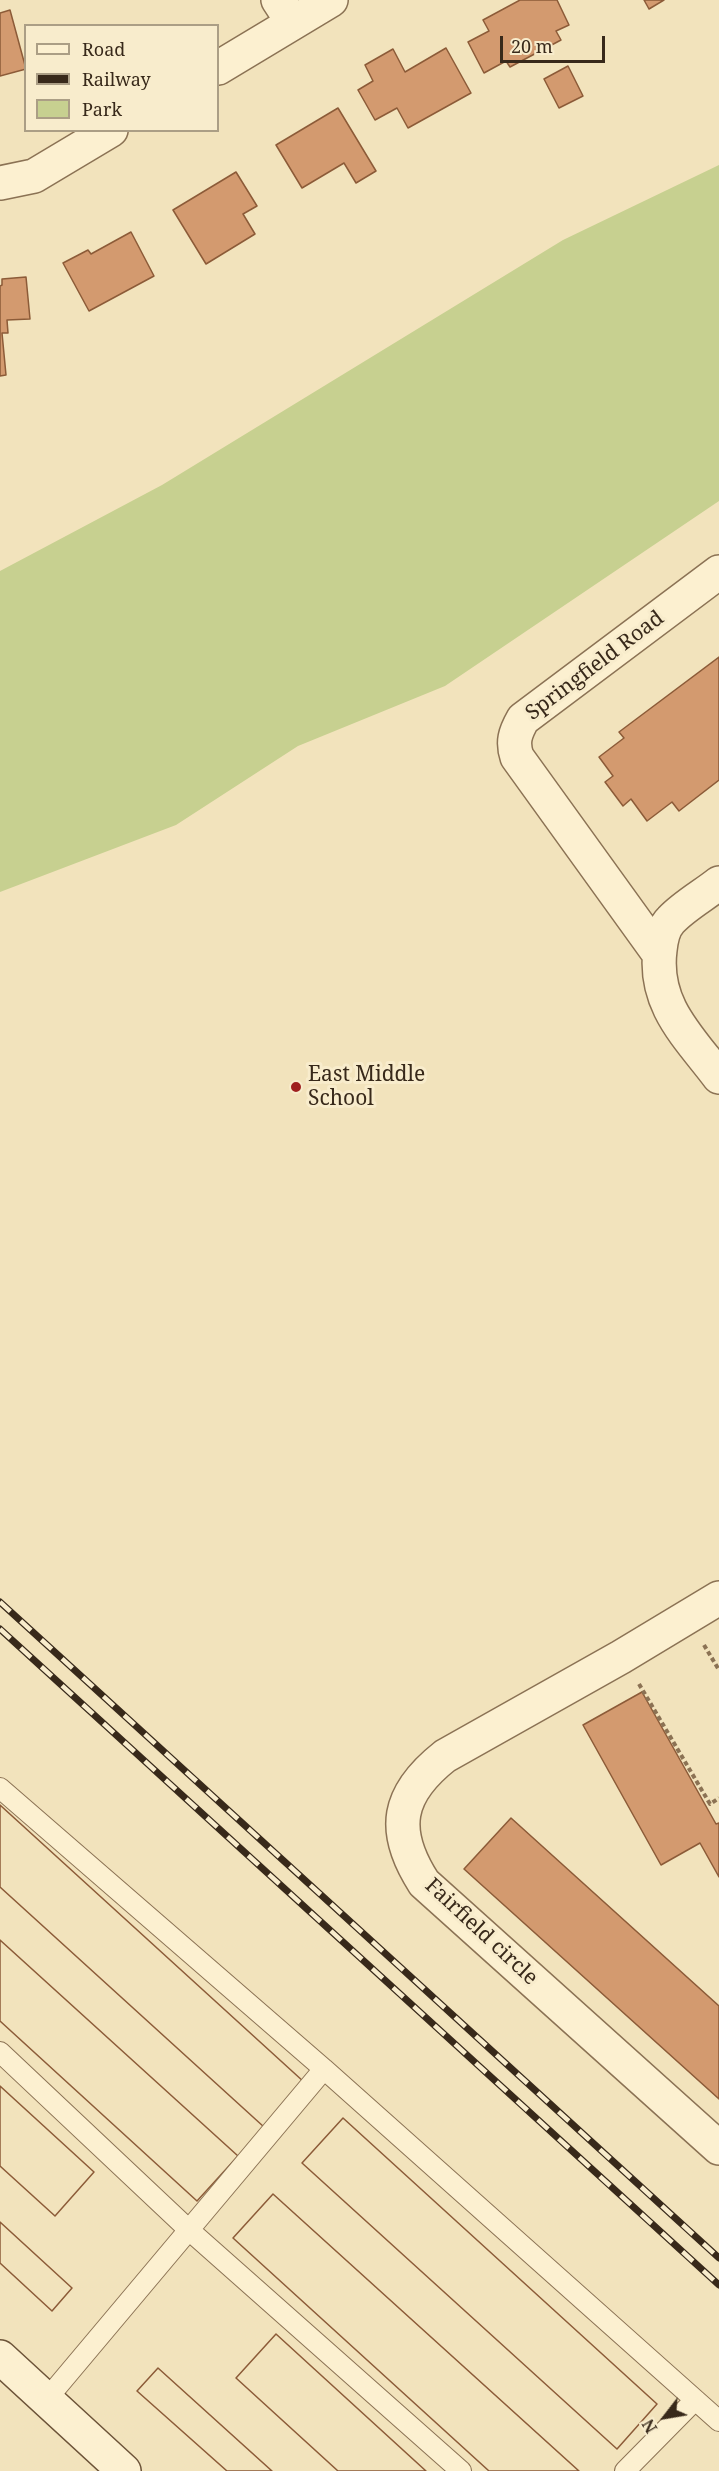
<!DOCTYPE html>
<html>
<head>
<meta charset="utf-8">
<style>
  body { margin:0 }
  #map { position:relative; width:719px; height:2471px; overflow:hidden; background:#f2e3bc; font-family:"Noto Serif",serif }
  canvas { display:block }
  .legend { position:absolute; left:24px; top:24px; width:195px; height:108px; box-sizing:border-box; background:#f8eccc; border:2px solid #ab9e85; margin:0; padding:8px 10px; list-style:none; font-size:18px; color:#38291a }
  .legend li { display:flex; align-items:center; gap:12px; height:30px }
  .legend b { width:30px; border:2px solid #ab9e85 }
  .north { position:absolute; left:635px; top:2387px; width:60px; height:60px; -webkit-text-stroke:4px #f8eccc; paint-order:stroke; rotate:239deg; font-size:16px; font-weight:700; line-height:24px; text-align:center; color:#38291a }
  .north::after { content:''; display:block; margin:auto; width:21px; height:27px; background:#38291a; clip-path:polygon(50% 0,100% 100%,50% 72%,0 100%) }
  .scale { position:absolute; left:500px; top:36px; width:105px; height:27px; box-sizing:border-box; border:3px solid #38291a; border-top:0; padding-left:8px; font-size:18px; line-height:21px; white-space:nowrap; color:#38291a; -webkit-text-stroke:4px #f8eccc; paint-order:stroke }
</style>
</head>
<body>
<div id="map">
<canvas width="719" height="2471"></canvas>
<ul class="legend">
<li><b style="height:8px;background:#fcf0d0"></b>Road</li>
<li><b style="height:8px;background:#38291a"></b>Railway</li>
<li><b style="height:16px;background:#c7d090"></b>Park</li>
</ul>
<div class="north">N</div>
<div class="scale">20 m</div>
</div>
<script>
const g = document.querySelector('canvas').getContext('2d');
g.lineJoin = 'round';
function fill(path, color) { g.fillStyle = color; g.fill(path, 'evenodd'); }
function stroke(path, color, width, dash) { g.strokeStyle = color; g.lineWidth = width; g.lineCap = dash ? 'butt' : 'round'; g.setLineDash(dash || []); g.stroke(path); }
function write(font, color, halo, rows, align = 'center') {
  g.font = font + ' "Noto Serif",serif'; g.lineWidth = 6; g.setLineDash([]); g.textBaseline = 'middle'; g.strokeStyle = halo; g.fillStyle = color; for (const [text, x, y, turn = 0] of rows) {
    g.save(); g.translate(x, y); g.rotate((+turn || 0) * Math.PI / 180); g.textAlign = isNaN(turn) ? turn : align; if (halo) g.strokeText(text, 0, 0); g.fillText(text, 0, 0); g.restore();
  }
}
const green = new Path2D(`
  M719,165V501L445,686L298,746L176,825L0,892V571L162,485L563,240Z`);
const building = new Path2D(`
  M520,0H557L569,25L556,31L561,40L510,67L506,61L484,73L468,42L489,31L483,20Z
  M644,0H664L649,9Z
  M10,10L26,69L0,76V13Z
  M446,48L471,93L408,128L397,108L375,120L358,90L373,81L365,65L393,49L405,72Z
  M568,66L583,96L559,108L544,79Z
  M338,108L376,171L356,183L344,163L302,188L276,145Z
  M236,172L257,206L243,214L255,234L206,264L173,210Z
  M131,232L154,276L89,311L63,263L88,250L91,254Z
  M26,277L30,319L7,320L8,333H2L6,375L0,376V286L2,285V279Z
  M719,657V780L679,811L672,802L647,821L631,799L623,806L605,782L613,776L599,757L624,738L619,732Z
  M642,1692L716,1824L719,1823V1877L700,1843L661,1865L583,1725Z
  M0,1805L304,2082L264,2127L0,1887Z
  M0,1805L304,2082L264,2127L0,1887Z
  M511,1818L719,2006V2099L464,1869Z
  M0,1940L238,2156L197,2201L0,2021Z
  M0,1940L238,2156L197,2201L0,2021Z
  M0,2086L94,2172L55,2216L0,2166Z
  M0,2086L94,2172L55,2216L0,2166Z
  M343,2118L657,2404L617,2449L302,2163Z
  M343,2118L657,2404L617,2449L302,2163Z
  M273,2194L579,2471H489L233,2238Z
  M273,2194L579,2471H489L233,2238Z
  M0,2222L72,2288L52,2311L0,2263Z
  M0,2222L72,2288L52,2311L0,2263Z
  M276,2334L426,2471H338L236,2378Z
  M276,2334L426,2471H338L236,2378Z
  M158,2368L272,2471H227L137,2391Z
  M158,2368L272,2471H227L137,2391Z`);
const path = new Path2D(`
  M704,1645L719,1670
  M639,1684L710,1804L719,1798`);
const lane = new Path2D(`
  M0,1788L324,2069
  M0,2052L189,2230L461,2471
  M46,2400L324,2069L719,2421
  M625,2471L695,2400`);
const street = new Path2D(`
  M278,0L293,23
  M218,68L331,0
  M0,183L34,176L111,130
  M719,883C704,895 684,906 671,920C664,927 661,940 660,950C653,1005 689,1037 719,1077
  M659,954L517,757C512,742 515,733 523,719L719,572
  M719,1598L621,1657L445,1756C397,1794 390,1830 424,1883L719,2148`);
const secondary = new Path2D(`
  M0,2357L124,2471`);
const rail = new Path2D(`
  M0,1602L719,2258
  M0,1629L719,2285`);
const markers = [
  [296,1087,6,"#9f201f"]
];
const streetNames = [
  ["Springfield Road",595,666,-37],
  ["Fairfield circle",481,1932,43]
];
const poiNames = [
  ["East Middle",308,1075],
  ["School",308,1099]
];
fill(green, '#c7d090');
fill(building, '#d39a6f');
stroke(building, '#8c5b38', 1.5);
stroke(lane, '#8b7254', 22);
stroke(street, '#8b7254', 36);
stroke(secondary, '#6c5338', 36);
stroke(path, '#8b7254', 4, [4.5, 3]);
stroke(lane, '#fcf0d0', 20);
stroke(street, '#fcf0d0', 33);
stroke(secondary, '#fcf0d0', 33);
stroke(rail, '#38291a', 7);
stroke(rail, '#f8eccc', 4.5, [14]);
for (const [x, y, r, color] of markers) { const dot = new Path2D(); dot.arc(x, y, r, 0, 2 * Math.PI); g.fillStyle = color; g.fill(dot); stroke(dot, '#f8eccc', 2); }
write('21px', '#38291a', '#f8eccc', streetNames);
write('21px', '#38291a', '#f8eccc', poiNames, 'left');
</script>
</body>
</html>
